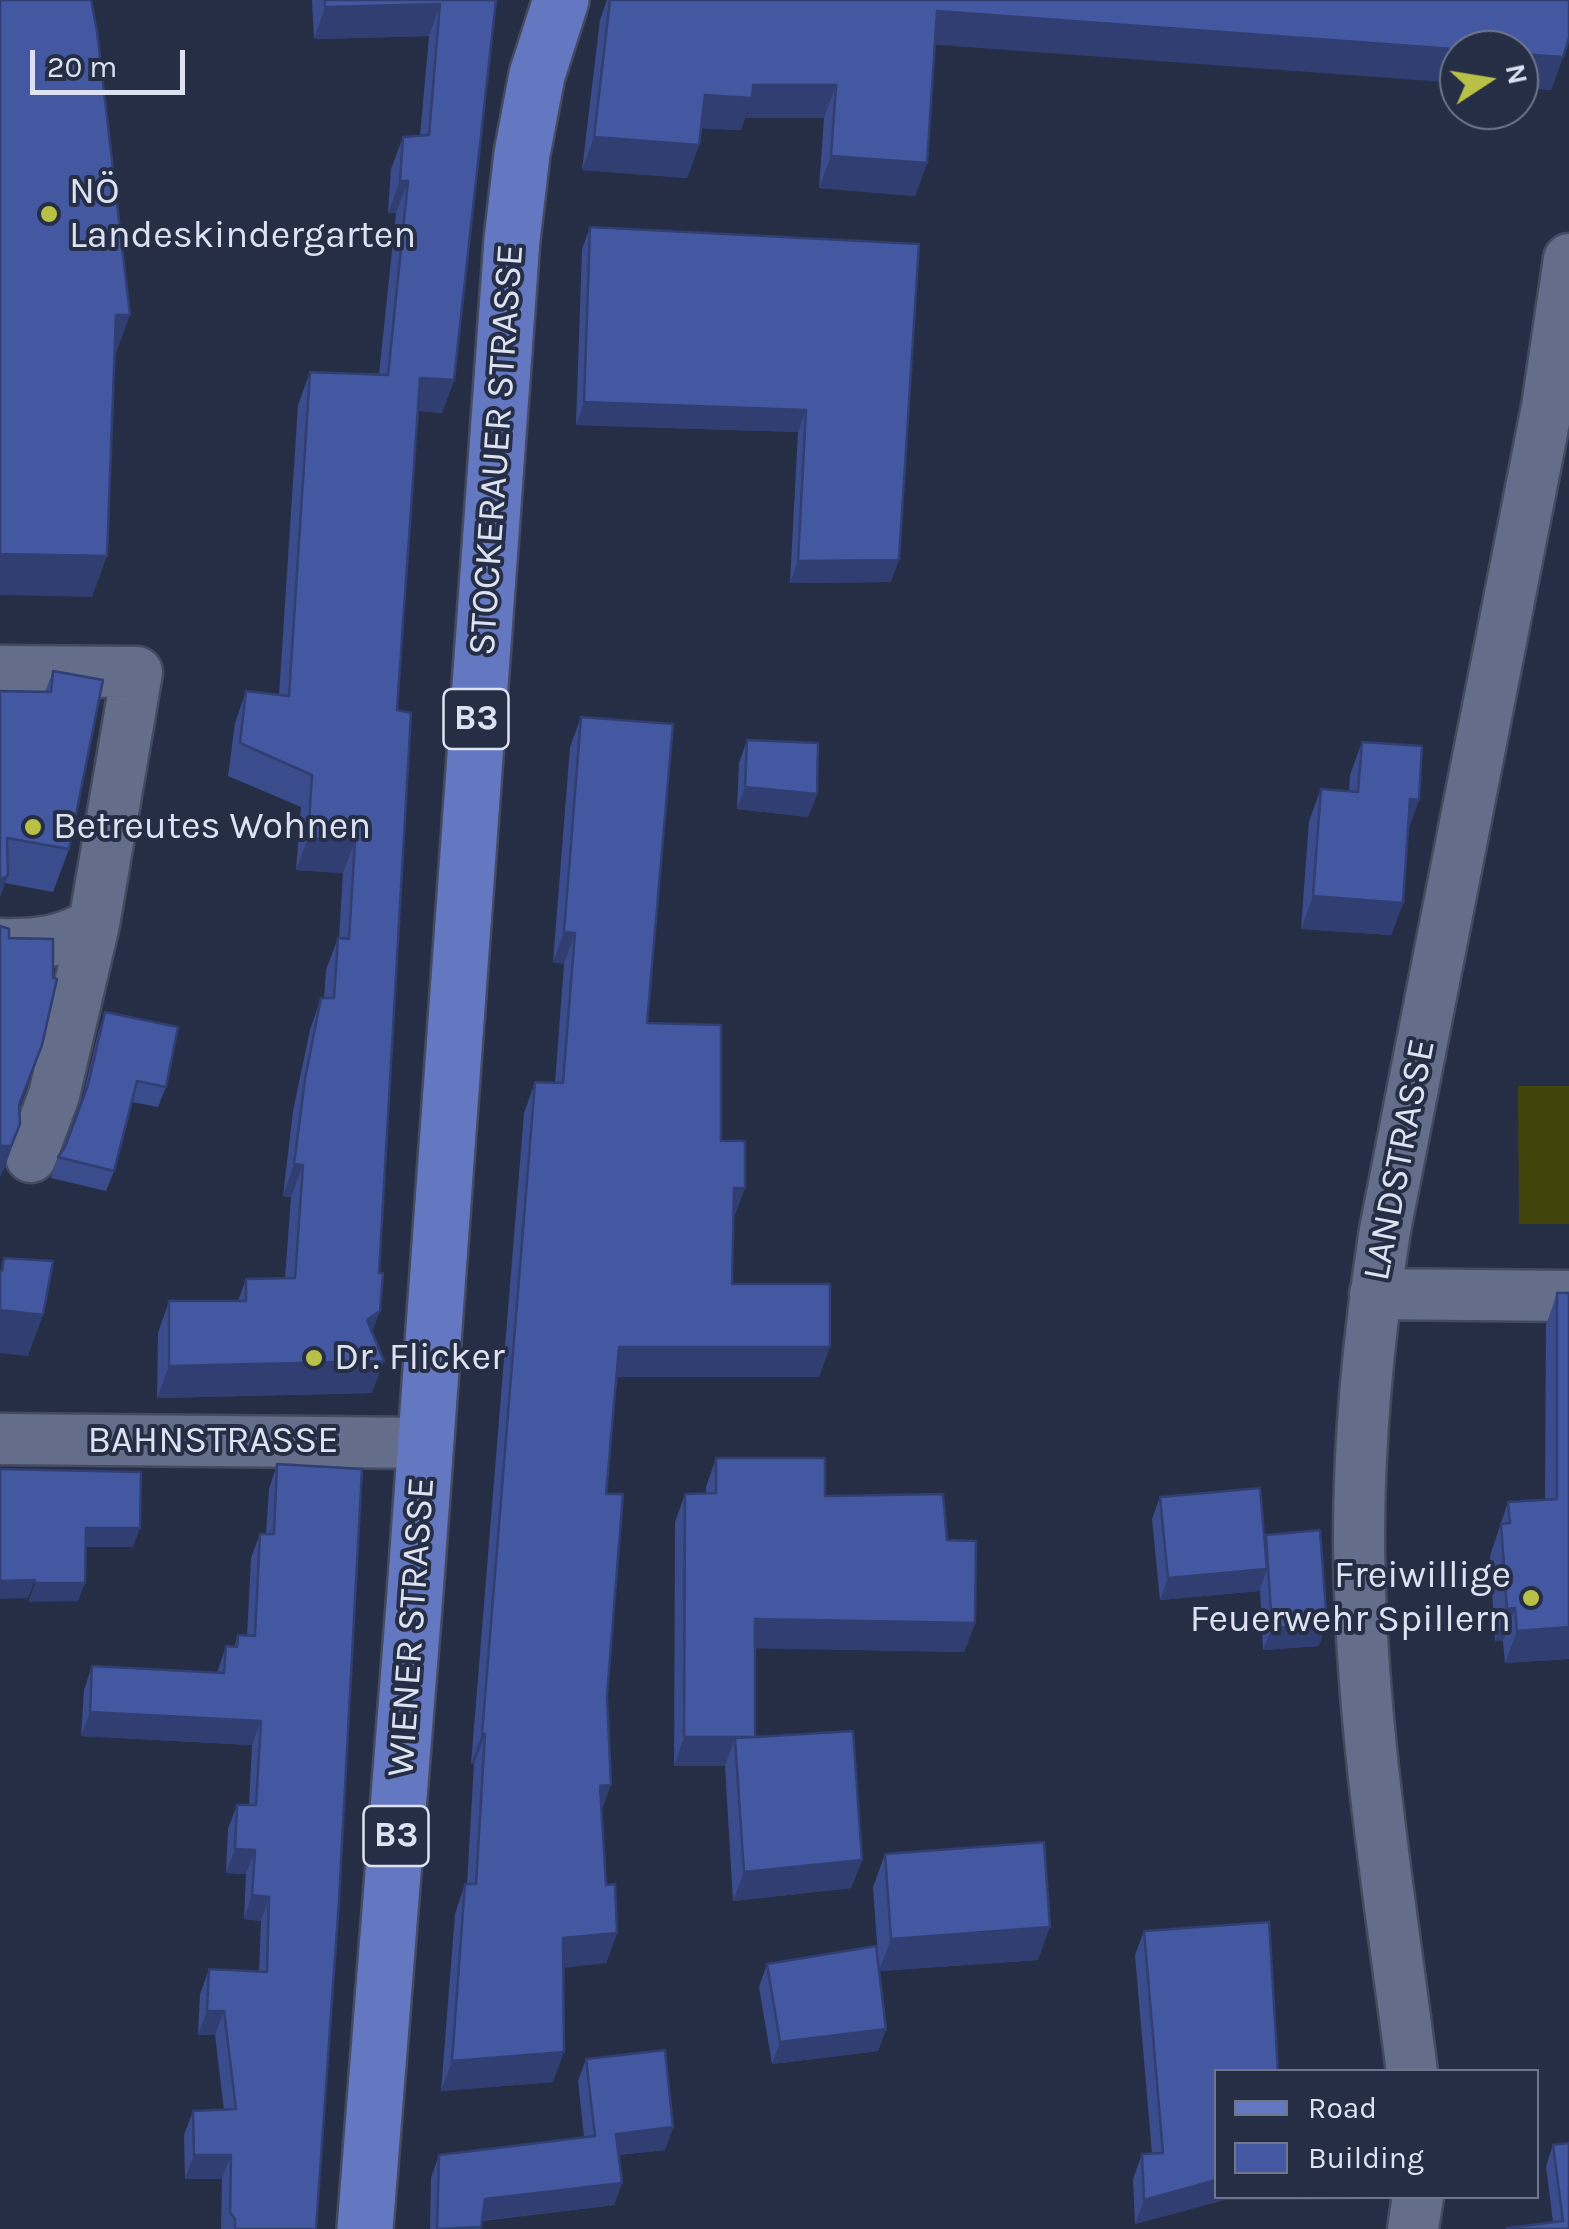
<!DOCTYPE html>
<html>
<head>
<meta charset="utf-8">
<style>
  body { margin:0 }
  #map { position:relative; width:1569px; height:2229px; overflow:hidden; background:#262e46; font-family:Karla,sans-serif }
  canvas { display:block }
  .legend { position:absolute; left:1214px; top:2069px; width:325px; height:130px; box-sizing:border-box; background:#262e46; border:2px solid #6f768b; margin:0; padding:12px 18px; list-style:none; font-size:30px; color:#dce2f2 }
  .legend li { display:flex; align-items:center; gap:20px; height:50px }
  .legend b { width:50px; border:2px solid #6f768b }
  .north { position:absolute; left:1439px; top:30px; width:100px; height:100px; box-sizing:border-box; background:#262e46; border:2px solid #6f768b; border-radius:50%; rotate:78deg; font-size:28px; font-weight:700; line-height:40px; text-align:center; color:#dce2f2 }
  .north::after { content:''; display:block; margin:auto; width:35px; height:45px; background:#b9c046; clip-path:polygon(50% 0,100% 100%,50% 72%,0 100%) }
  .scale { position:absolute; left:30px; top:50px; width:155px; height:45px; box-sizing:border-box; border:5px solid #dce2f2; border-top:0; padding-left:12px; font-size:30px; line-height:35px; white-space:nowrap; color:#dce2f2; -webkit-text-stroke:8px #262e46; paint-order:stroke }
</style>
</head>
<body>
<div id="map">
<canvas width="1569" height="2229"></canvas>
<ul class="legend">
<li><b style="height:12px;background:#6478c2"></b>Road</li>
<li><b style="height:28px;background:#4458a2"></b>Building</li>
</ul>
<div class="north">N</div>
<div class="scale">20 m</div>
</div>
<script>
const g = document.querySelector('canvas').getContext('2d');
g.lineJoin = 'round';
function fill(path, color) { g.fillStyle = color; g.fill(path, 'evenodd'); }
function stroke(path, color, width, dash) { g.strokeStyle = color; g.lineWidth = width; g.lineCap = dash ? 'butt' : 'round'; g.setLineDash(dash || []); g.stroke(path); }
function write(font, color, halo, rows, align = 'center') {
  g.font = font + ' Karla,sans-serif'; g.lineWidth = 8; g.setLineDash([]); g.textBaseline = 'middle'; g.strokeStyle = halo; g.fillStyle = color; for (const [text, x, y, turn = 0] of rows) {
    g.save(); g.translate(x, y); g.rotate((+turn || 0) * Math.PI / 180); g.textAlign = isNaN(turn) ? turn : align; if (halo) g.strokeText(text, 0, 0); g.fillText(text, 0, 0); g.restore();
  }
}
const green = new Path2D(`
  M1518,1086H1569V1224H1519Z`);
const street = new Path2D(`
  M0,671L137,672L94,924C60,942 39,945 0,944
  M31,1157L54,1095L94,924
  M1375,1294L1569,1296
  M0,1439L426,1443
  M1412,2072C1393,1921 1368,1769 1361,1617C1354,1487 1365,1358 1385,1230L1547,407L1569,259
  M1413,2229L1418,2196`);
const primary = new Path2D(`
  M365,2229L415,1593L512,240L522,154L537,75L561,0`);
const wall = new Path2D(`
  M312,0H496L454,380L442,413L418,411L397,710L372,1333V1393L157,1398L158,1333L169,1301H238L246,1279L285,1278L291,1197L283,1196L293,1111L310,1030L321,998H324L326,970L338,938H339L343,873L296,870L301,807L228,776L235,723L246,691L279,695L298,405L310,372L379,374L396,213H388L391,169L403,137L420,136L429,36L314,39Z
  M607,0H1569L1563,57L1551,90L1519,87V50L935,44L927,163L915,196L819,188L824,118H745L741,130L701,128L699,145L687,178L582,170L600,20Z
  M590,227L919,244L891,582L790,583L798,432L576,425L582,249Z
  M53,671L69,849L53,892L5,883L0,897V691L45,692Z
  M581,717L647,1023L721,1141L734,1218L732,1284L819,1377H616L606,1494L607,1696L601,1811L606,1885L617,1933L606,1963L563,1967L553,2082L441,2091L455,1914L465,1884H467L474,1764H471L524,1113L535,1082L555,1083L564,964L553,962L570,747Z
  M747,740L817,794L808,817L737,809L739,763Z
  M1362,742L1419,800L1408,830L1403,903L1391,935L1301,929L1309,821L1321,789L1349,791L1350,775Z
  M105,1012L166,1087L158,1107L132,1102L114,1171L106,1191L51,1178L58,1157L65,1147L81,1104L98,1033Z
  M1557,1293H1569V1659L1505,1663L1503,1641H1495L1490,1556L1508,1502L1545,1500L1546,1325Z
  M716,1458L825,1496L947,1540L975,1623L964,1652L755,1648V1737L862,1860L851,1888L733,1901L725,1766H674L675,1522L685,1494L706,1493V1487Z
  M277,1464L316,2229H221L222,2179H185L184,2135L193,2111L224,2110L215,2035H198L200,1994L209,1969L259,1971L261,1921L244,1919L246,1874L226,1873L228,1829L237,1805H249L252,1745L81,1736L84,1690L92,1666L217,1673L226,1646L234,1647L238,1635L247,1636L251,1558L260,1534H266L269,1489Z
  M1160,1497L1264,1538L1266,1535L1319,1646L1263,1650L1260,1589L1259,1591L1160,1600L1152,1519Z
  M885,1854L1038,1960L879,1971L873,1887Z
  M1144,1931L1216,2072L1377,2199L1224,2200L1135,2224L1133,2179L1142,2154H1152L1135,1955Z
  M767,1964L886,2029L878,2051L772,2064L759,1987Z
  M586,2059L673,2127L665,2150L618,2155L622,2183L614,2205L482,2221L480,2229H430L431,2178L439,2155L584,2137L578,2081Z
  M1553,2145L1569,2229L1553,2222L1546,2166Z`);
const shadedWall = new Path2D(`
  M440,4L429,36L314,39L325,7Z
  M937,11L1459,50V83L925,44Z
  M1519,54L1563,57L1551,90L1519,87Z
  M753,85H836L824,118H745L741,130L693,128L705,95Z
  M594,137L699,145L687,178L582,170Z
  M831,156L927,163L915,196L819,188Z
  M400,181H408L396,213H388Z
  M116,315H130L115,356Z
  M420,378L454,380L442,413L408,410Z
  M584,402L806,410L798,432L576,425Z
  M0,554L107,556L92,597L0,595Z
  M899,560L891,582L790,583L798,561Z
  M745,787L817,794L808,817L737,809Z
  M1410,799L1419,800L1407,832Z
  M308,838L355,841L343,873L296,870Z
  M8,875L0,897V880Z
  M1313,896L1403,903L1391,935L1301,929Z
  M564,932L575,933L564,964L553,962Z
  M20,1124L5,1167L0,1177V1146Z
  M294,1164L303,1165L291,1197L283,1196Z
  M734,1188H745L734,1218H723Z
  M0,1310L43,1315L28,1356L0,1353Z
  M380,1311L368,1343L367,1320Z
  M619,1347H830L819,1377H608Z
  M384,1361L372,1393L157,1398L169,1366Z
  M86,1528H140L133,1547H79Z
  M1267,1569L1259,1591L1160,1600L1168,1578Z
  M35,1580L28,1598L0,1599V1581Z
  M35,1583H85L78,1601L28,1602Z
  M1515,1608L1503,1641H1495L1507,1609Z
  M755,1619L975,1623L964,1652L744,1648Z
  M1327,1624L1319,1646L1263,1650L1272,1628Z
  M1569,1627V1659L1505,1663L1517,1631Z
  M90,1712L261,1721L252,1745L81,1736Z
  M482,1734H485L474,1764H471Z
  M684,1737H754L735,1738L725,1766H674Z
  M611,1785L600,1815V1786Z
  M235,1849L255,1850L246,1874L226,1873Z
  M862,1860L851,1888L733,1901L744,1872Z
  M252,1895L269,1897L261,1921L244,1919Z
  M1050,1927L1038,1960L879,1971L891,1939Z
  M617,1933L606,1963L552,1969L563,1938Z
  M207,2011H224L215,2035H198Z
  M886,2029L878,2051L772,2064L780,2042Z
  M564,2052L553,2082L441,2091L452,2061Z
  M673,2127L665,2150L608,2156L616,2134Z
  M194,2155H231L222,2179H185Z
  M1216,2180V2196H1378L1377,2199L1224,2200L1135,2224L1144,2200Z
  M622,2183L614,2205L477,2221L485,2199Z`);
const building = new Path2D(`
  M0,0H91L97,31L130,315H116L107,556L0,554Z
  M325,0H496L454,380L420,378L397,710L411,713L379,1273H383L380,1311L367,1320L384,1361L169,1366V1301H246V1279L295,1278L303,1165L294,1164L305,1079L321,998H334L338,938L349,939L355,841L308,838L312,775L240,743L246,691L289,696L310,372L388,375L408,181H400L403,137L429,135L440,4L325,7Z
  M610,0H1569V38L1563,57L1519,54V50H1467L937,11L927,163L831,156L836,85H753L752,98L705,95L699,145L594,137Z
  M590,227L919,244L899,560L798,561L806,410L584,402Z
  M53,671L103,680L69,849L7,838L8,875L0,880V691L51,692Z
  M581,717L673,724L647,1023L721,1025V1141H745V1188H734L732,1284H830V1347H619L606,1494H623L607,1696L611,1785L600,1786L606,1885L615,1884L617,1933L563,1938L564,2052L452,2061L465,1884H476L485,1734H482L535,1082L563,1083L575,933L564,932Z
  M747,740L818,743L817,794L745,787Z
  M1362,742L1422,746L1419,800L1410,799L1403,903L1313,896L1321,789L1358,792Z
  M0,926L9,929V938L53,939V978L57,979L42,1045L19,1105L20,1124L11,1146H0Z
  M105,1012L178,1027L166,1087L137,1081L114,1171L58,1157L65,1147L88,1085Z
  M4,1258L53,1261L43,1315L0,1310V1271H2Z
  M1557,1293H1569V1627L1517,1631L1515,1608L1507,1609L1501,1524L1510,1523L1508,1502L1557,1499Z
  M716,1458H825V1496L943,1494L947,1540L976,1541L975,1623L755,1619V1737L853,1731L862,1860L744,1872L735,1738L754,1737H684L685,1494L716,1493Z
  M277,1464L362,1469L339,1900L316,2229H235V2219L230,2212L231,2155H194L193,2111L236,2109L224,2011H207L209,1969L267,1972L269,1897L252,1895L255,1850L235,1849L237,1805H256L261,1721L90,1712L92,1666L224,1673L226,1646L237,1647L238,1635L255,1636L260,1534H274Z
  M0,1469L141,1472L140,1528H86L85,1583H35V1580L0,1581Z
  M1260,1488L1267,1569L1168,1578L1160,1497Z
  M1320,1530L1327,1624L1272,1628L1266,1535Z
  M1044,1842L1050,1927L891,1939L885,1854Z
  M1269,1922L1278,2072H1216V2180L1144,2200L1142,2154L1163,2153L1144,1931Z
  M876,1946L886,2029L780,2042L767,1964Z
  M665,2050L673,2127L616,2134L622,2183L485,2199L481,2227L437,2229L439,2155L595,2136L586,2059Z
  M1569,2143V2229H1507V2228L1563,2221L1553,2145Z`);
const markers = [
  [49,214,10,"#b9c046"],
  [33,827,10,"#b9c046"],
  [314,1358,10,"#b9c046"],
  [1531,1598,10,"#b9c046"]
];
const shields = [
  [476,719,65],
  [396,1836,65]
];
const shieldNames = [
  ["B3",476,719],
  ["B3",396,1836]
];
const poiNames = [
  ["NÖ",69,192],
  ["Landeskindergarten",69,236],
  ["Betreutes Wohnen",53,827],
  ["Dr. Flicker",334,1358],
  ["Freiwillige",1511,1576,"right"],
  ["Feuerwehr Spillern",1511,1620,"right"]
];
const streetNames = [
  ["STOCKERAUER STRASSE",497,450,-86],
  ["LANDSTRASSE",1400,1160,-79],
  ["BAHNSTRASSE",213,1441],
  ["WIENER STRASSE",412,1627,-86]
];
fill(green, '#42450b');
stroke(street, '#444a5f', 55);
stroke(primary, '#444a5f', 60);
stroke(street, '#646e8a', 50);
stroke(primary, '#6478c2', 55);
fill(wall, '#3a4c8b');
fill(shadedWall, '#303e71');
fill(building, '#4458a2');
stroke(building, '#303e71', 2.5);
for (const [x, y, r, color] of markers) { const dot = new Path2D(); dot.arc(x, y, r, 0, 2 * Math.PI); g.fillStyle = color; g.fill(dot); stroke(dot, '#262e46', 4); }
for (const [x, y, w] of shields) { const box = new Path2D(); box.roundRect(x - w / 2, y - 30, w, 60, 8); g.fillStyle = '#262e46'; g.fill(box); stroke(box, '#dce2f2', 2.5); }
write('bold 35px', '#dce2f2', null, shieldNames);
write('38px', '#dce2f2', '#262e46', poiNames, 'left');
write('38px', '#dce2f2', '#262e46', streetNames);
</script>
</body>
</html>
